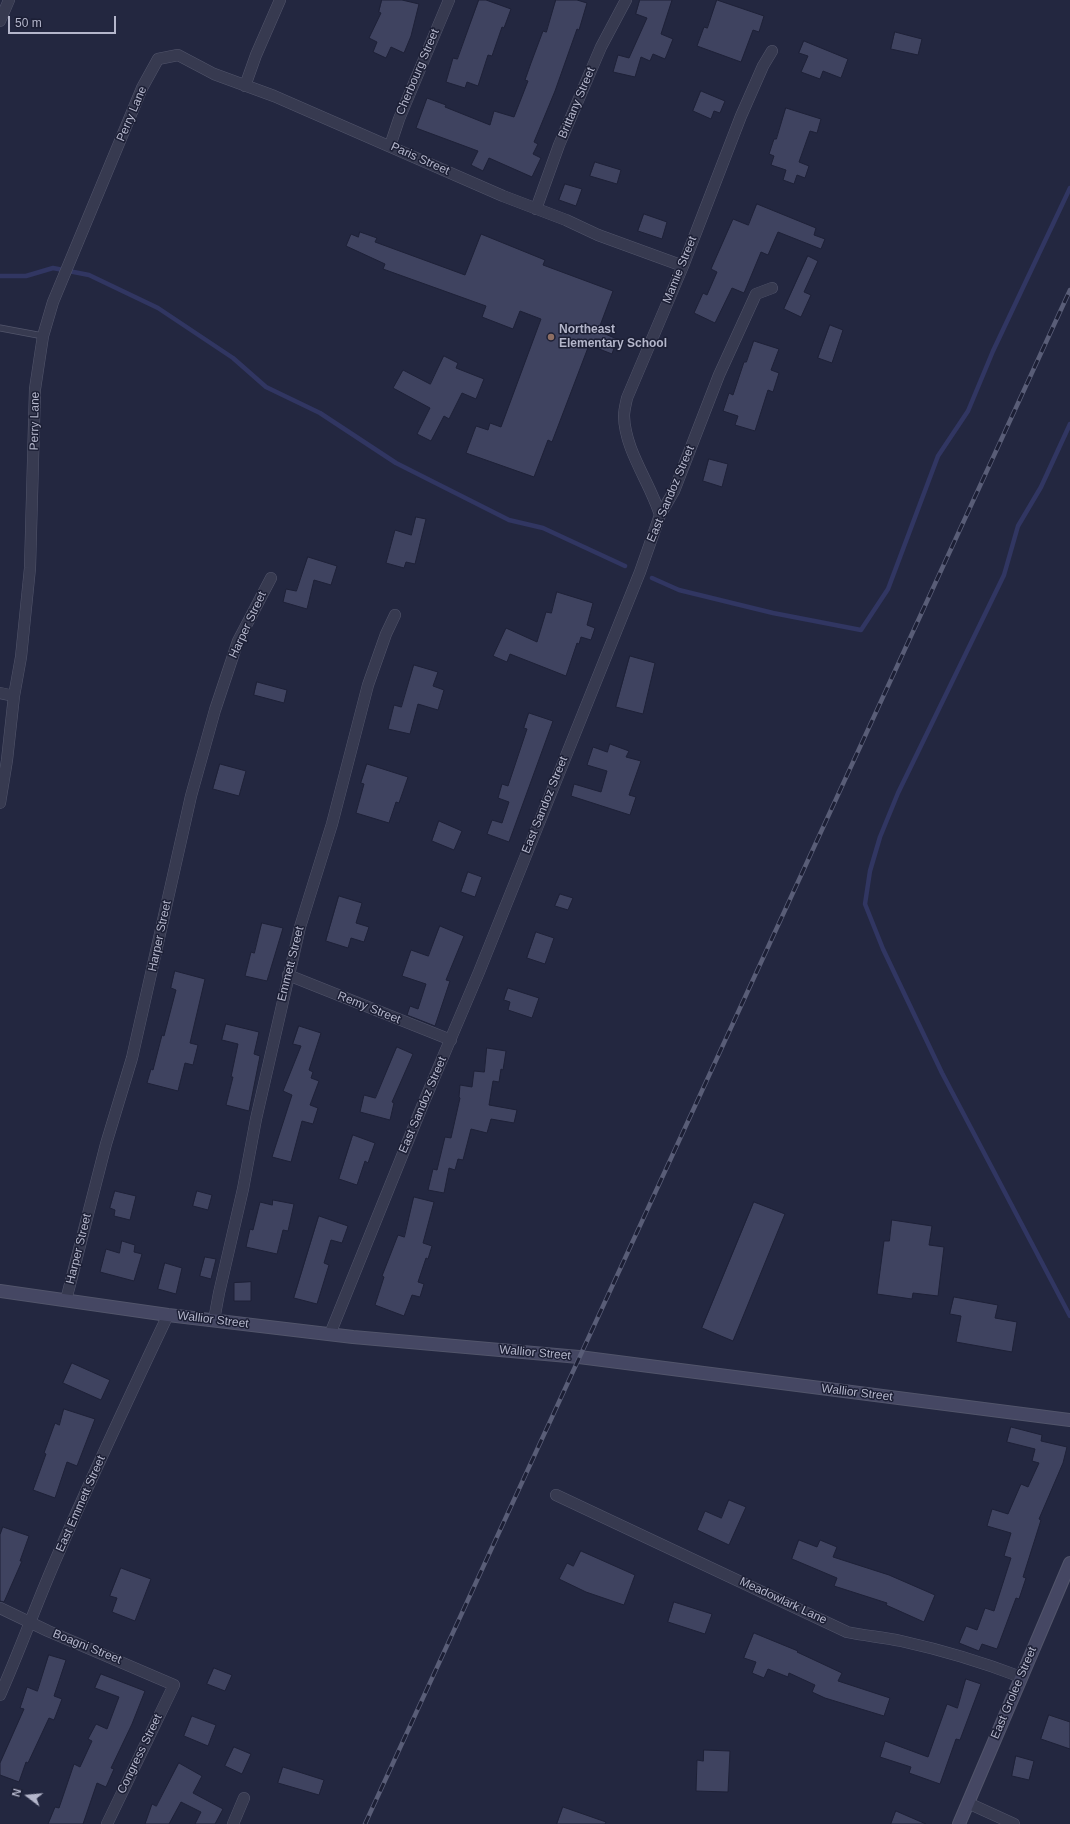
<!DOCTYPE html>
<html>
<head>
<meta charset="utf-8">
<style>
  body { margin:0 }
  #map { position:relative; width:1070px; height:1824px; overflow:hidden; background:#232740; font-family:Helvetica,sans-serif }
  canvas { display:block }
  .north { position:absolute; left:8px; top:1776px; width:40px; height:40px; -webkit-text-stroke:3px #1c1f35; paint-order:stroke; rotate:286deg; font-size:11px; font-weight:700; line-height:16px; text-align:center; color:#b4b6cb }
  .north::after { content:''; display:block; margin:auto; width:14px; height:18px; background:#b4b6cb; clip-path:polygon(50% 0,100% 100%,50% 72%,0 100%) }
  .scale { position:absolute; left:8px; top:16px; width:108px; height:18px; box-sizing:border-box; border:2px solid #b4b6cb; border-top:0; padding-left:5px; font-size:12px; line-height:14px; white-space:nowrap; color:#b4b6cb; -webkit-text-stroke:3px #1c1f35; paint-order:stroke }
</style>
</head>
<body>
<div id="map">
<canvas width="1070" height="1824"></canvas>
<div class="north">N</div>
<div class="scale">50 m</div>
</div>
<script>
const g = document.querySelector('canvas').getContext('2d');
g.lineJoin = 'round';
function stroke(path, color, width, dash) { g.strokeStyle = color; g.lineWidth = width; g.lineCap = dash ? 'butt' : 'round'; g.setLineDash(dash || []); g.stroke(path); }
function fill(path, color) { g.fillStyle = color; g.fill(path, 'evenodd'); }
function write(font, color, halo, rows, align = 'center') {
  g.font = font + ' Helvetica,sans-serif'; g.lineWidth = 3; g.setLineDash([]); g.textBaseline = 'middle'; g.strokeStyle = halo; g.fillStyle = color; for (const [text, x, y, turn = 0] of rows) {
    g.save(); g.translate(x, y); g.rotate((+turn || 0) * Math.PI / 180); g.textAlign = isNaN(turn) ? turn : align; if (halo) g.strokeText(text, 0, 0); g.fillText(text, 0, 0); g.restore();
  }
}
const stream = new Path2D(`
  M0,276H26L53,268L89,275L158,308L233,358L266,387L320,413L396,463L509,520L543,528L625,566
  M1070,424L1041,487L1018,526L1004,575L898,793L880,837L870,871L865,904L883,949L942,1073L1070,1316
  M652,578L679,590L773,613L861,630L888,589L938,456L968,411L993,351L1070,188`);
const building = new Path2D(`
  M382,0H402L419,4L411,36L404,53L391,47L386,58L373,52L377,42L369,38L381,13L379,12Z
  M479,0H486L511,9L504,28L502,27L492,56L488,55L478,86L467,82L465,88L446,82L453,58L457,59Z
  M556,0H577L587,3L579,30L577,29L555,91L534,142L538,144L533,154L541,158L532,177L489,158L483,171L471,165L478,151L416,128L427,98L446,105L445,107L490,125L494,111L514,117L528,81L525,80L531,63L543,31L546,32Z
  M640,0H672L661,34L673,39L665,59L653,54L650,61L641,57L635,77L613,72L618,55L629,58L647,18L636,14Z
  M717,0L764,16L759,32L753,30L741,62L697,46L704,27L707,28Z
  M895,32L922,39L918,55L891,49Z
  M804,41L848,59L841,78L823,71L820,79L801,72L808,56L799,53Z
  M701,91L725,101L720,113L714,111L711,119L693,111Z
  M786,108L821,119L817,133L810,131L799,162L809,166L805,178L797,175L794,184L783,180L786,170L771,165L774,156L769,154L774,139H776Z
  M595,162L621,170L617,184L590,176Z
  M565,184L582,189L576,206L559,200Z
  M757,204L816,228L814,235L825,239L821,249L778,232L768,255L761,252L744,293L732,288L715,323L694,313L703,293L707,295L717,272L711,269L733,219L748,225Z
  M644,214L667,222L662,239L638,231Z
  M360,232L377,238L375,242L465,275L481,234L545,260L543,265L613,291L598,331L617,339L612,354L589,345L552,442L548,440L534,477L466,453L476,426L488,430L490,423L501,427L541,319L520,311L513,329L482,317L486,306L383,269L385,264L346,246L351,234L358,237Z
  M808,256L818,261L804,292L811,295L801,317L784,309Z
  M830,325L843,330L832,363L818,358Z
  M754,341L779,349L771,370L779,373L773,392L768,390L755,431L735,425L738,416L723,411L729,393L733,395L744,362H746Z
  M444,356L458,363L456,368L484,379L476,399L462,393L449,419L444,416L431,441L417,434L430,408L393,388L403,370L430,384Z
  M709,459L728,464L722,487L703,481Z
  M416,517L426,519L415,564L406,562L404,568L386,563L395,530L411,535Z
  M308,557L337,566L331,585L314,580L307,609L283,602L286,589L296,591Z
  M557,592L593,603L587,625L595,628L591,640L581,637L579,644L577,643L566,676L510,654L507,662L493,656L506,628L537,642L546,612L551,613Z
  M630,656L655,663L643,714L616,707Z
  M414,665L438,672L433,686L444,690L438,710L418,704L410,734L388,729L394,705L401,707Z
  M257,682L287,690L284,703L254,695Z
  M529,713L553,721L509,842L487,834L492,820L502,823L509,802L498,798L502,784L508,786L527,729L524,728Z
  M610,744L629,751L626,757L641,761L629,795L636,797L630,815L571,796L574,784L601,792L607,771L587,765L593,747L607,752Z
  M220,764L246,771L239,796L213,789Z
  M367,764L408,777L399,803L396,802L389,823L356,813L364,784L361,783Z
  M439,821L462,831L454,850L432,841Z
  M468,872L482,877L475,897L461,892Z
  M560,894L573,898L568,910L555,906Z
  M339,896L362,903L356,923L369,927L364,942L351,938L348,948L326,941Z
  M262,923L283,928L267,981L245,976L251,952L254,953Z
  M440,926L464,936L446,980L450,981L435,1026L407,1015L410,1006L418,1009L426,984L402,976L411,950L428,956Z
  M536,932L554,938L545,964L527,958Z
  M175,971L205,979L190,1043L198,1045L193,1065L185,1063L178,1091L147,1083L151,1069L153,1070L162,1035L164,1036L176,990L171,988Z
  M508,988L539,998L532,1018L508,1010L510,1002L504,1000Z
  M226,1024L259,1032L254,1054L260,1056L249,1111L226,1105L233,1077H231L238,1044L222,1040Z
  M299,1026L321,1033L309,1070L313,1072L311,1078L319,1081L310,1105L318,1108L313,1124L302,1121L291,1162L272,1157L292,1095L283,1091L301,1046L293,1044Z
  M397,1047L413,1054L392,1102L394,1103L390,1120L360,1112L364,1095L375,1098Z
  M487,1048L506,1051L503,1070L501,1069L499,1082L493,1081L489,1105L517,1110L514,1123L491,1119L487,1133L471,1129L463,1160L458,1159L455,1170L449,1168L444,1193L428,1190L433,1169L437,1170L445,1137L451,1138L460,1098L459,1097L460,1085L472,1087L474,1071L484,1072Z
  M353,1135L375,1143L368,1163L365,1161L357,1185L339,1179Z
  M115,1191L136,1196L130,1220L114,1216L115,1210L110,1208Z
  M197,1191L212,1195L208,1210L193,1206Z
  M414,1197L434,1202L423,1243L432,1246L428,1259L426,1258L418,1282L424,1284L420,1297L412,1295L404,1316L375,1305L384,1277L382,1276L398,1235L404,1237Z
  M273,1200L294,1204L288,1231L283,1230L277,1254L246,1247L250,1229L253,1230L260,1202L272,1205Z
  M754,1202L785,1214L733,1341L702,1328Z
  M319,1216L348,1226L342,1243L331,1240L324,1263L329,1265L317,1304L294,1298Z
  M892,1220L932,1226L929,1245L944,1247L938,1296L913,1293L912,1299L877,1294L884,1241H889Z
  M122,1241L135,1245L134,1252L142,1254L134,1281L100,1272L106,1249L119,1253Z
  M205,1257L216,1259L211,1279L200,1276Z
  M165,1263L182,1268L176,1294L158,1289Z
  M251,1282V1301H234V1283Z
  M954,1297L998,1305L995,1318L1017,1322L1012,1352L956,1342L961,1316L950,1314Z
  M72,1363L110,1380L101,1400L63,1383Z
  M64,1409L95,1419L77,1466L67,1462L55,1498L33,1490L46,1454L44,1453L55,1423L59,1425Z
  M1011,1427L1042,1435L1041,1441L1067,1447L1063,1463L1039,1519L1041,1520L1023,1577L1026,1578L1019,1599L1016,1598L997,1649L982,1644L979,1651L959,1643L966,1626L977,1630L985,1608L994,1611L1011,1558L1004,1556L1011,1533L987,1526L992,1509L1008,1514L1021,1484L1028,1487L1039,1463L1032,1461L1035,1449L1007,1442Z
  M729,1500L746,1507L729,1545L697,1530L705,1511L721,1518Z
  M3,1527L29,1536L20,1561H22L4,1602L0,1601V1535Z
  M799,1540L817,1547L820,1540L837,1547L833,1557L889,1575L935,1595L924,1622L886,1605L887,1603L834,1586L837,1578L792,1559Z
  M581,1551L635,1575L624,1605L586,1592L559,1579L567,1563L573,1566Z
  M121,1568L151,1579L135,1621L112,1612L117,1598L110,1596Z
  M674,1602L712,1614L705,1634L668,1622Z
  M754,1633L798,1651L797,1652L842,1673L838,1681L890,1698L884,1716L825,1698L812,1692L815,1685L789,1673L788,1677L768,1669L764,1678L752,1673L756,1662L744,1658Z
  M49,1655L66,1660L54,1696L62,1699L54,1720L49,1718L28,1763L26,1762L19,1782L0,1775V1763L24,1709L20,1708L27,1687L37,1691Z
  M214,1668L232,1675L225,1691L207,1684Z
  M101,1674L145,1691L132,1724L111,1768L114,1769L106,1787L97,1783L83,1824H48L55,1807L59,1808L74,1764L80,1767L92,1741L88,1739L96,1724L107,1729L119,1697L95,1688Z
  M966,1679L981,1684L960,1740L956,1739L940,1784L909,1773L911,1767L880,1757L885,1741L928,1757L947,1704L957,1708Z
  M1049,1715L1070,1722V1749L1041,1739Z
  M192,1716L216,1725L208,1746L184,1736Z
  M234,1747L251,1754L242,1774L225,1766Z
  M704,1750L730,1751L728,1792L696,1791L697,1760L703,1761Z
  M1016,1756L1034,1761L1029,1780L1012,1776Z
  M179,1763L202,1776L193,1793L223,1809L215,1824H195L201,1812L181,1802L169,1824H145L152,1804L156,1806Z
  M283,1767L324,1780L319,1795L278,1783Z
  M563,1807L606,1822L605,1824H557Z
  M896,1811L926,1824H891Z`);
const lane = new Path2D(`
  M0,328L43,336`);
const street = new Path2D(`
  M0,21L9,0
  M245,86L256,55L280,0
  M390,146L399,119L449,0
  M536,209L559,145L601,47L626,0
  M660,515C650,482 625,451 624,416C624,410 626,403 627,398L683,266L741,116L763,66L772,51
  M0,693L14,696
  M0,803L7,760L14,696L21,657L30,568L35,389L43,336L53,302L142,88L158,59L178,55L214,74L274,96L503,196L566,220L598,235L683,266
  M288,975L451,1040
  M66,1300L106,1144L132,1058L191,796L215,710L238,641L271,578
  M214,1320L219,1293L243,1189L256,1119L300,927L332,824L368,685L386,634L395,615
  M330,1334L423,1104L479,972L640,572L660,515L674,491L719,375L756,294L772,288
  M556,1495L847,1632C865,1636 883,1637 901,1641C942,1650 982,1662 1021,1677
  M0,1608L48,1631L174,1685L107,1824
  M0,1695C21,1648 38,1599 59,1552C94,1472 131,1393 168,1315
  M968,1803L1014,1824
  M233,1824L244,1798`);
const secondary = new Path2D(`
  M0,1291L168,1315L353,1337L579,1357L1070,1420
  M959,1824L1070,1563`);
const rail = new Path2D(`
  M365,1824L1070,290`);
const markers = [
  [551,337,4,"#8d6e63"]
];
const streetNames = [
  ["Cherbourg Street",418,72,-67],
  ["Brittany Street",577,103,-67],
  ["Perry Lane",132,114,-67],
  ["Paris Street",420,159,24],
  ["Mamie Street",680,270,-68],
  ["Perry Lane",35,421,-89],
  ["East Sandoz Street",671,494,-67],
  ["Harper Street",248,625,-65],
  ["East Sandoz Street",545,805,-68],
  ["Harper Street",160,936,-78],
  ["Emmett Street",291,964,-76],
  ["Remy Street",369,1008,22],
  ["East Sandoz Street",423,1105,-67],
  ["Harper Street",79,1249,-76],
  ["Wallior Street",213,1320,7],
  ["Wallior Street",535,1353,5],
  ["Wallior Street",857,1393,7],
  ["East Emmett Street",81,1504,-66],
  ["Meadowlark Lane",783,1601,25],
  ["Boagni Street",87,1647,22],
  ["East Grolee Street",1014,1693,-67],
  ["Congress Street",140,1754,-64]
];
const poiNames = [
  ["Northeast",559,330],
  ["Elementary School",559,344]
];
stroke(stream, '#313662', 4.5);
fill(building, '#3f4360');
stroke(building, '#1e2137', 1);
stroke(lane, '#52556b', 7);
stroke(street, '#52556b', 12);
stroke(secondary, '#52556b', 14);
stroke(lane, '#373a50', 5.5);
stroke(street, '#373a50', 11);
stroke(secondary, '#454763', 12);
stroke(rail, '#595d77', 4.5);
stroke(rail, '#1c1f35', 3, [9]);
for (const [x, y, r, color] of markers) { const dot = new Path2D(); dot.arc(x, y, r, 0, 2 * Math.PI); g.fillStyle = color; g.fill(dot); stroke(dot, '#1c1f35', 1.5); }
write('12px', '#b4b6cb', '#1c1f35', streetNames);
write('bold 12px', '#b4b6cb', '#1c1f35', poiNames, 'left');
</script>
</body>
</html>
